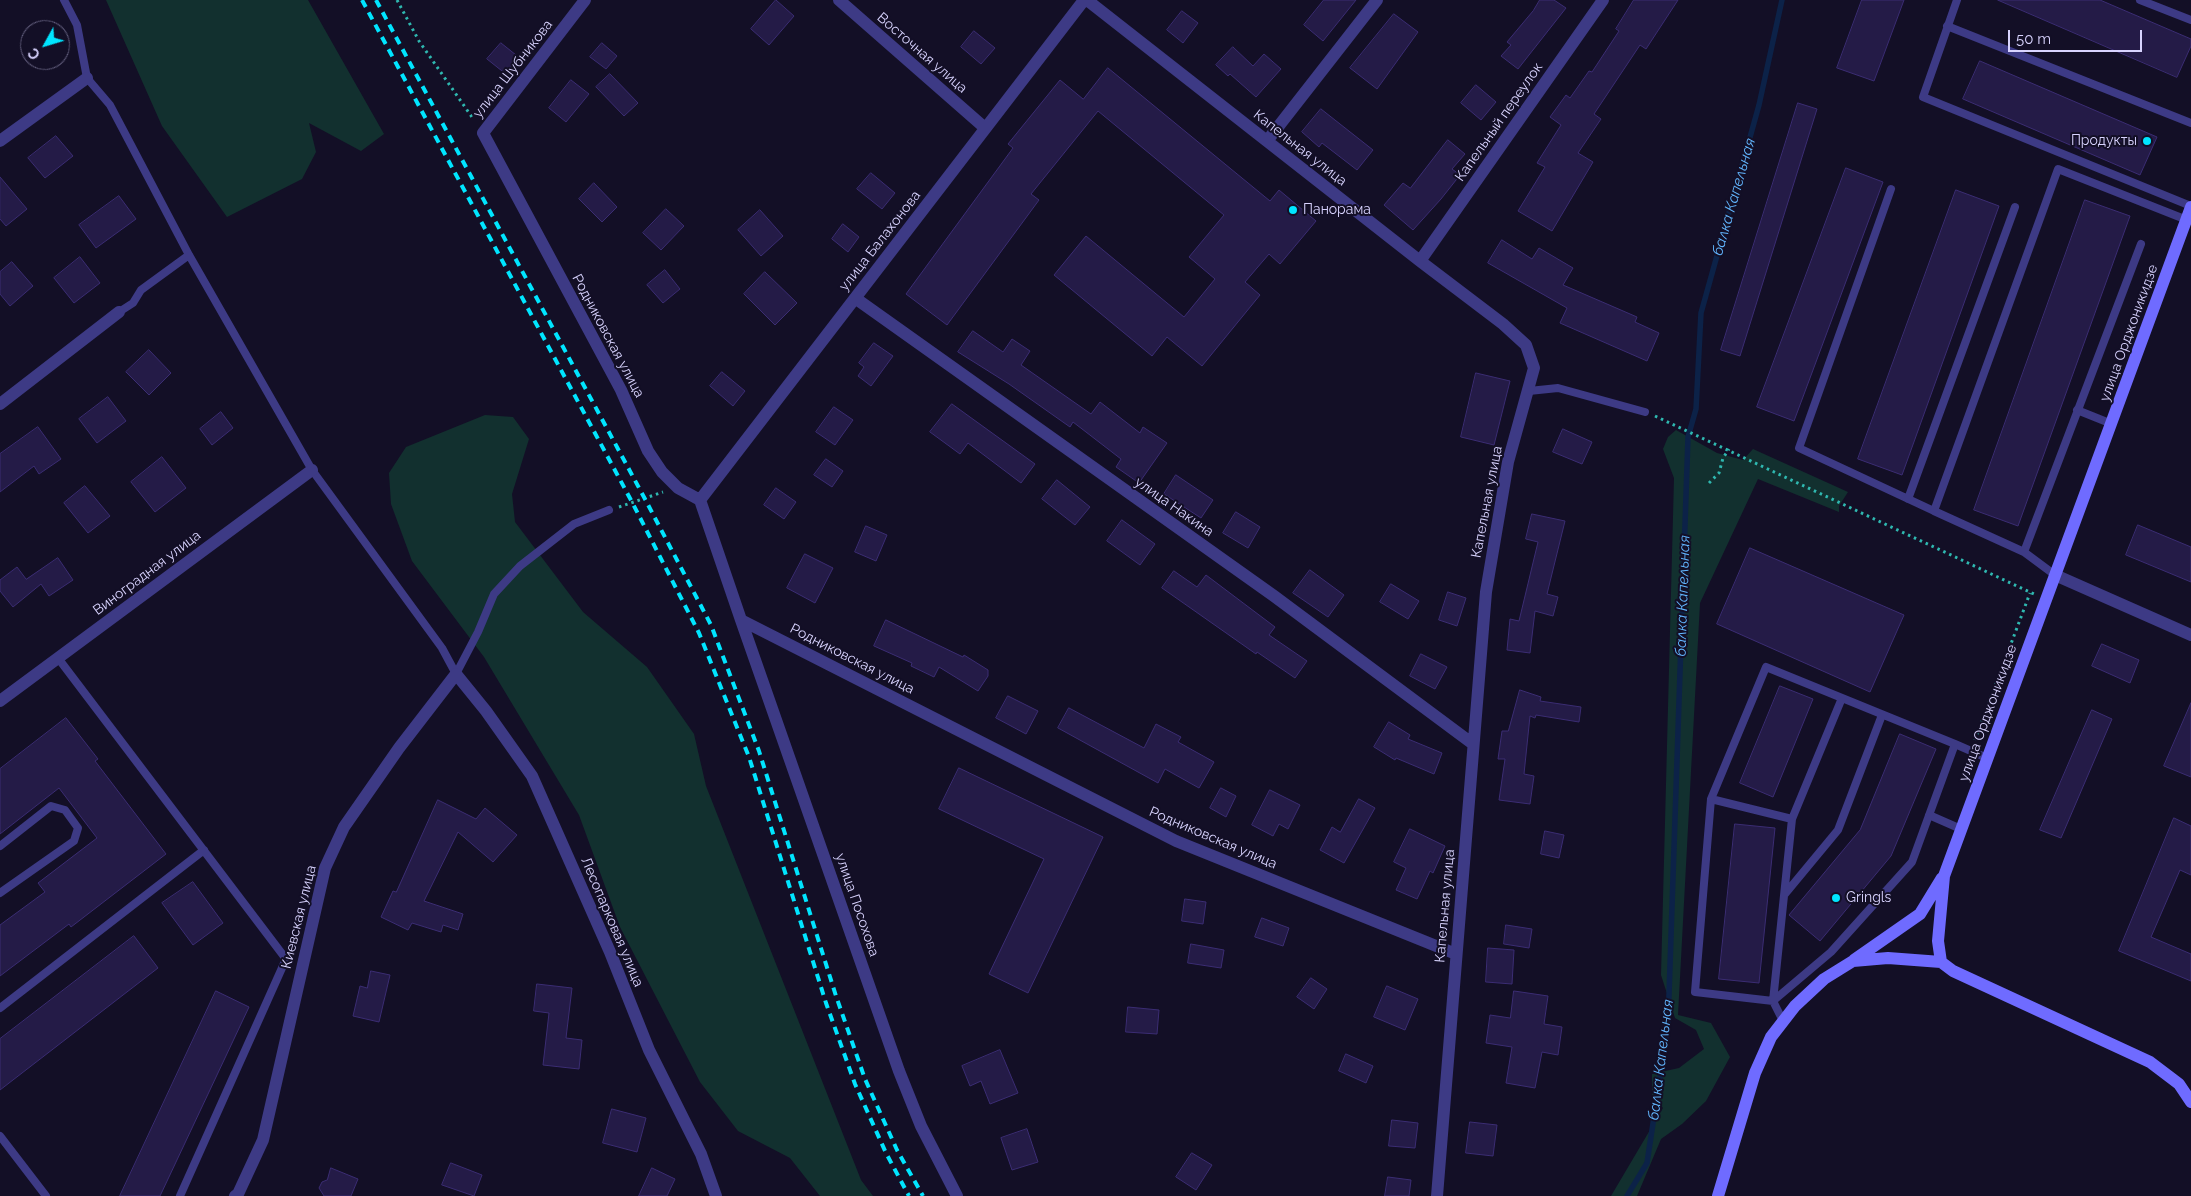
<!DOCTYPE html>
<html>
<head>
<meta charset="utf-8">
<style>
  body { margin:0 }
  #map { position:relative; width:2191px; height:1196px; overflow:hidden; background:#130f26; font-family:Raleway,sans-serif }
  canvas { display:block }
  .north { position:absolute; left:20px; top:20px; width:50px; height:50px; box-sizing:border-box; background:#130f26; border:1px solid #625e7d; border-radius:50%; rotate:231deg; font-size:14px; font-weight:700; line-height:20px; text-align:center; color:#d9d4ff }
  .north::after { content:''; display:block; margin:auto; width:18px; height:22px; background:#00e5ff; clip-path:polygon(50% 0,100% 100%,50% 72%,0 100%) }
  .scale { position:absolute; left:2008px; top:30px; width:134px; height:22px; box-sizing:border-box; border:2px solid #d9d4ff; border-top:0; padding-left:6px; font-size:15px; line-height:18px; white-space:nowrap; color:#d9d4ff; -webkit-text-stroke:4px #130f26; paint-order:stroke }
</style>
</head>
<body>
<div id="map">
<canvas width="2191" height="1196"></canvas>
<div class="north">С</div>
<div class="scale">50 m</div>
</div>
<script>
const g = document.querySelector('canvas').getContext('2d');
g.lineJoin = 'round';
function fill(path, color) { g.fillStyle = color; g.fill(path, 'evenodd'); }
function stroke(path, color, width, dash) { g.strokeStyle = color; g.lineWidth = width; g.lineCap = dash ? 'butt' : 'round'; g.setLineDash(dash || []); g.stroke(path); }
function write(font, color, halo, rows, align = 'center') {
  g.font = font + ' Raleway,sans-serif'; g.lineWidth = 4; g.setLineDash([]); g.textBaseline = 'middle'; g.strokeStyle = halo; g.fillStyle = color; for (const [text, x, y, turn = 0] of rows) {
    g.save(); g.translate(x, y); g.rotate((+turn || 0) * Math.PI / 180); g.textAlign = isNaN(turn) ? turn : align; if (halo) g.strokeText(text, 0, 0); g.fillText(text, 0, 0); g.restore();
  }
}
const green = new Path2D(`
  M106,0H308L384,134L361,151L309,123L316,152L302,179L227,217L162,126Z
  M485,415L513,417L529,439L512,494L515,522L583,612L647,667L694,734L706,786L861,1180L873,1196H820L790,1158L738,1131L700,1082L620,927L579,815L484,657L412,561L391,504L389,473L406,447Z
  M1676,430L1717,453L1743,460L1753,449L1848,492L1839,506V512L1758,479L1700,603L1678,1015L1711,1023L1730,1057L1706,1101L1682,1124L1661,1139L1637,1196H1611L1663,1108L1652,1095V1074L1679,1068L1704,1049L1696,1030L1675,1018L1661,975L1674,478L1663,449L1668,437Z`);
const stream = new Path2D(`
  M1627,1196L1647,1163L1668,1024L1688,437L1696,409L1701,313L1759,105L1782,0`);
const building = new Path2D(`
  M776,0L794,16L769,45L751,29Z
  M1324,0H1356L1323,41L1304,25Z
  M1540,0H1554L1566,8L1518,69L1501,56L1511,45L1507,42L1533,11Z
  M1634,0H1678L1646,49L1640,45L1594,114L1601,119L1578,153L1593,162L1552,231L1518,211L1545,167L1537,163L1561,125L1550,117L1566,95L1570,98L1589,71L1592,72L1619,31L1616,29Z
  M1862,0H1904L1874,81L1837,68Z
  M1998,0H2100L2191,39V46L2177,77Z
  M1182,11L1198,23L1183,43L1167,30Z
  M1394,14L1418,32L1377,89L1350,68Z
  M974,31L995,48L981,64L961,47Z
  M501,43L521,59L507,75L487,59Z
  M602,43L617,56L606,69L590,57Z
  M1233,47L1253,66L1264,54L1281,69L1256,97L1230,74L1228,76L1216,65Z
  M1980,61L2157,137L2140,175L1963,99Z
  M1108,68L1270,201L1279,190L1316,221L1280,264L1269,254L1245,282L1260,295L1202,366L1167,337L1152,356L1054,275L1086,236L1184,317L1215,279L1189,257L1224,215L1098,111L1031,194L1039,200L947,325L906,294L1013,148L1008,144L1060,80L1083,99Z
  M610,74L638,103L624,116L596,87Z
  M571,80L589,94L566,122L549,108Z
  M1476,85L1496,102L1481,120L1461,103Z
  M1798,103L1817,109L1740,356L1721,350Z
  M1321,109L1373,150L1357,170L1322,143L1319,147L1302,132Z
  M56,136L73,156L45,178L28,158Z
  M1448,140L1465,154L1452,169L1460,175L1441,199L1413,230L1384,205L1403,183L1410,188Z
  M1846,168L1883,182L1794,421L1757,407Z
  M871,173L895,193L882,209L857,189Z
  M0,177L27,209L6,226L0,219Z
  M594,183L617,207L602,222L579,199Z
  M1956,190L1999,206L1902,475L1858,459Z
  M119,196L136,219L96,248L79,225Z
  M2085,200L2130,216L2018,526L1974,510Z
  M666,209L684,226L661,250L643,233Z
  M760,210L783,236L761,256L738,230Z
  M843,224L859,237L848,252L832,239Z
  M1502,240L1532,259L1539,248L1573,268L1563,285L1637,317L1635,322L1659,333L1647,361L1560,323L1567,308L1488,263Z
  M80,257L100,283L74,303L54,278Z
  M12,262L33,286L10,306L0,294V272Z
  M665,270L680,289L663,303L647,285Z
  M765,272L797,303L775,325L744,294Z
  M973,331L1003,352L1012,339L1030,351L1021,365L1091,414L1100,402L1140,433L1143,427L1167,443L1139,483L1116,467L1121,459L1073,422L1070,427L1009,384L958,352Z
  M874,343L893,356L871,386L858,376L864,367L859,363Z
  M149,350L171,373L149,395L126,372Z
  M722,372L745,391L733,406L710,386Z
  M1476,373L1510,381L1494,445L1461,437Z
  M108,397L126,421L97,443L79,419Z
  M952,404L1035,464L1021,483L968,443L960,454L930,432Z
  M834,407L853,420L835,445L816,432Z
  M221,412L233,428L212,445L200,429Z
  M38,427L61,459L39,474L34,466L0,492V454Z
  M1563,429L1592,442L1582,464L1553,452Z
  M162,457L186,488L155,512L131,482Z
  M826,459L843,471L832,487L814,475Z
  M1176,475L1213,500L1201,518L1164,494Z
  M1057,480L1090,507L1075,525L1042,499Z
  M85,486L110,516L88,533L64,503Z
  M776,488L796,502L784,519L764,505Z
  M1236,512L1260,527L1248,548L1223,533Z
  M1532,514L1565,521L1547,594L1558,597L1553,616L1535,611L1530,653L1507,650L1510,619L1519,621L1538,542L1526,539Z
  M1122,520L1155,544L1140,565L1107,541Z
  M2138,525L2191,547V582L2126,555Z
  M866,526L887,535L876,561L855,552Z
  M1750,548L1904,615L1870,692L1717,624Z
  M805,554L833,568L815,603L787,588Z
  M58,558L73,580L49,596L41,584L13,607L0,591V580L17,567L26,579Z
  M1310,570L1344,595L1328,617L1293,593Z
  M1174,571L1197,587L1206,575L1275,627L1269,635L1307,661L1295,678L1257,652L1256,654L1162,588Z
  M1391,584L1419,601L1408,619L1380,602Z
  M1448,592L1466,598L1457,626L1439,620Z
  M886,620L963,657L964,655L988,670V676L978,691L939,667L934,677L911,666L912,663L874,646Z
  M2102,644L2139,660L2130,683L2092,666Z
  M1421,654L1447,667L1435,689L1410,676Z
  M1780,686L1813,699L1773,797L1740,783Z
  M1520,690L1541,697L1540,701L1581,707L1579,722L1536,715L1535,718L1530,716L1524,774L1534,776L1530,804L1499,800L1505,759H1498L1502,731H1508Z
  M1008,696L1038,711L1026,734L996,718Z
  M2191,703V777L2164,766Z
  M1069,708L1144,748L1156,724L1181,737L1178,742L1214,762L1199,788L1165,769L1158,783L1058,728Z
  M2092,710L2112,719L2061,838L2040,830Z
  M66,718L98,759L95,761L166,854L71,927L69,924L0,976V925L45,892L38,883L97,838L59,788L0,834V769Z
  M1389,722L1410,735L1408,739L1442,753L1434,774L1396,758L1395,760L1374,747Z
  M1900,734L1936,749L1891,856L1820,941L1789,915L1860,830Z
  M959,768L1103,837L1028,993L989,974L1044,859L939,809Z
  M1221,788L1236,796L1226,817L1210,808Z
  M1270,790L1300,805L1288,829L1279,824L1273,836L1252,825Z
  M1359,799L1375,808L1344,863L1320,850L1332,827L1340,832Z
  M438,800L476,819L485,808L517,835L493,862L458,832L424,901L463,914L458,930L443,925L441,932L412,923L408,930L381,917L393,891L396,892Z
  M2174,818L2191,826V875L2180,870L2151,937L2191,954V981L2119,951Z
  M1735,824L1775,828L1759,983L1719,979Z
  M1410,829L1445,846L1433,873L1430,871L1417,899L1396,890L1406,868L1394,862Z
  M1545,831L1564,835L1559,858L1541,854Z
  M193,882L223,923L193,945L162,903Z
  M1185,899L1206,902L1203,924L1182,921Z
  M1262,918L1289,928L1283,946L1255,937Z
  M1506,925L1532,929L1529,948L1504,944Z
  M134,936L158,968L0,1090V1039Z
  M1191,944L1224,950L1221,968L1188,963Z
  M1488,948L1514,950L1512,984L1486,982Z
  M371,971L390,975L379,1022L353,1016L360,986L367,988Z
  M1311,978L1327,989L1314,1009L1297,997Z
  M537,984L572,988L566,1038L582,1040L579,1069L543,1065L549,1013L534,1011Z
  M1387,986L1418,999L1405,1030L1374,1017Z
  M216,991L249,1007L160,1196H120Z
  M1514,991L1548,996L1544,1024L1562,1027L1558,1055L1542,1052L1535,1088L1506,1083L1512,1047L1486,1043L1490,1015L1510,1018Z
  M1128,1007L1159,1010L1157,1034L1126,1032Z
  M1000,1050L1018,1093L990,1104L981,1081L970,1086L962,1066Z
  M1346,1054L1373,1066L1366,1083L1339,1071Z
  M612,1109L646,1118L637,1152L603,1143Z
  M1392,1120L1418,1123L1415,1148L1389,1146Z
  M1470,1122L1497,1125L1493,1156L1466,1153Z
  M1027,1129L1038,1162L1012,1170L1001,1138Z
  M1192,1153L1212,1165L1196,1190L1176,1177Z
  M451,1163L482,1175L474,1196L442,1185Z
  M331,1168L358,1179L351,1196H324L319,1188L322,1182L327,1180Z
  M652,1168L675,1179L667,1196H639Z
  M1388,1177L1411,1180L1409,1196H1385Z`);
const path = new Path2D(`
  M397,0L419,41L474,120
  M1655,416L2034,594
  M1709,483L1719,473L1723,458L1729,449
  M619,507L663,492
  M1975,740L2030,593`);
const lane = new Path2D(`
  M64,0L77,25L87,78L110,105L189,255L312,470L442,648L456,674
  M1957,0L1923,97L2191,206
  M2140,0L2191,20
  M1947,26L2191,123
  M1891,189L1799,448L1934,511
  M119,312L133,303L141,290L189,255
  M1529,391L1558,388L1645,412
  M2077,410L2112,424
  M1908,499L2015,207
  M2024,552L2141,244
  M2055,575L2024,552L1934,511L2058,169L2187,220
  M58,658L286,959L180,1196
  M456,674L478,632L494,594L520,566L574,524L609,510
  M1955,744L1912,862L1831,952L1773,1001L1695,992L1711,799L1766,667L1955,744L1987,758
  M1711,799L1792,819
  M1929,815L1961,829
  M0,846L51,806L65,810L78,828L74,841L0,893
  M1785,894L1838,830L1882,715
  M0,1008L204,850
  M1783,1021L1773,1001L1792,819L1842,698
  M0,1136L46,1196`);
const street = new Path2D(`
  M585,0L483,133L621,390L648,451L662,472L678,488L700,500L741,620L1176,841L1456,954
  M839,0L985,128
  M1087,0L1420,261L1503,324L1526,345L1534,368L1508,462L1486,592L1437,1196
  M0,141L87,78
  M1267,141L1377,0
  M1420,261L1603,0
  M855,298L1274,596L1473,744
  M0,404L119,312
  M700,500L1084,0
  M2055,575L2191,635
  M741,620L899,1071L921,1126L957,1196
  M0,701L312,470
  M235,1196L238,1194L263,1140L325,868L344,827L399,748L456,674L486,711L532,776L610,952L649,1050L701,1154L716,1196`);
const secondary = new Path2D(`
  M2191,207L1944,876L1938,941L1941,962L1953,971L2150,1062L2179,1084L2191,1102
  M1854,960L1920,914L1942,878
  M1718,1196L1755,1073L1771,1037L1795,1006L1824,979L1853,961L1888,958L1941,962`);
const rail = new Path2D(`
  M362,0L632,502L699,633L749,757L826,1003L855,1084L886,1153L909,1196
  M376,0L645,499L711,625L759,751L836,996L865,1079L897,1150L923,1196`);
const markers = [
  [2147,141,5,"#00e5ff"],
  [1293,210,5,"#00e5ff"],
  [1836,898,5,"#00e5ff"]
];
const streetNames = [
  ["Восточная улица",922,53,41],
  ["улица Шубникова",513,69,-52],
  ["Капельный переулок",1499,122,-55],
  ["Капельная улица",1300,148,38],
  ["улица Балахонова",880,241,-52],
  ["улица Орджоникидзе",2129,333,-70],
  ["Родниковская улица",608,336,62],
  ["Капельная улица",1487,502,-79],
  ["улица Накина",1174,507,35],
  ["Виноградная улица",147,573,-37],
  ["Родниковская улица",852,659,27],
  ["улица Орджоникидзе",1988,713,-70],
  ["Родниковская улица",1213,838,23],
  ["улица Посохова",857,905,71],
  ["Капельная улица",1445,906,-85],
  ["Киевская улица",299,917,-76],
  ["Лесопарковая улица",612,922,67]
];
const poiNames = [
  ["Продукты",2137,141,"right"],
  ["Панорама",1303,210],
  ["Gringls",1846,898]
];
const waterNames = [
  ["балка Капельная",1734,197,-74],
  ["балка Капельная",1683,596,-88],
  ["балка Капельная",1661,1060,-83]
];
fill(green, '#12302f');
stroke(stream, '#0c2248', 5.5);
fill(building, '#241b47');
stroke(building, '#3b2d73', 1);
stroke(path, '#2fb8b0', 3, [2.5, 4]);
stroke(lane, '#3d3a85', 8);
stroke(street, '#3d3a85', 12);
stroke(secondary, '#6f6bff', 12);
stroke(rail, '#00e5ff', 4, [8, 6]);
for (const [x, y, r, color] of markers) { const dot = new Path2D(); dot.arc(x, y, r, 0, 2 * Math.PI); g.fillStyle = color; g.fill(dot); stroke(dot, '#130f26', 2); }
write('14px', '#d9d4ff', '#130f26', streetNames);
write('14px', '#d9d4ff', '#130f26', poiNames, 'left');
write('italic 15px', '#62b6ff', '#130f26', waterNames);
</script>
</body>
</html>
